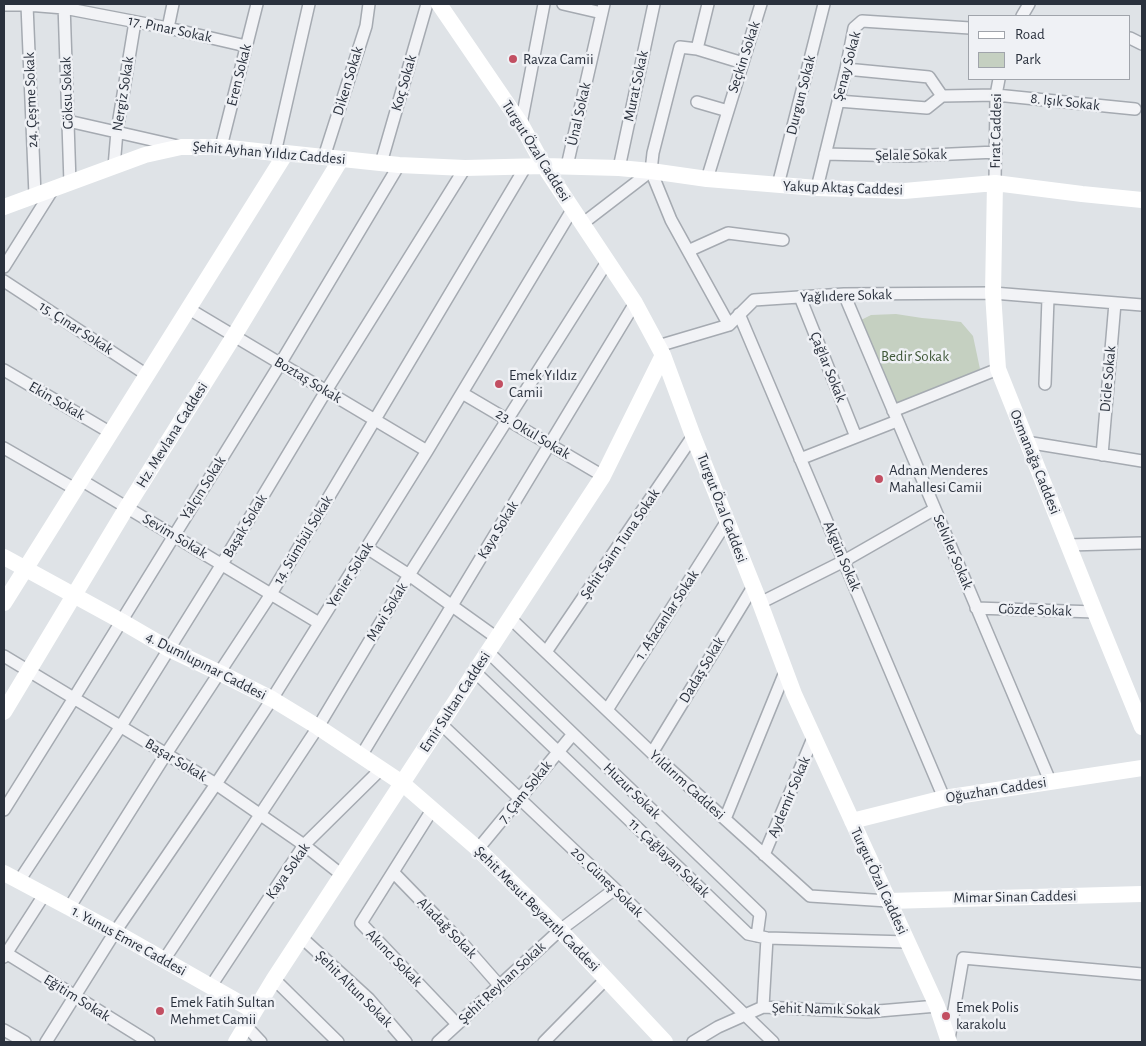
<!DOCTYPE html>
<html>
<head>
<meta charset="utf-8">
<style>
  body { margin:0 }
  #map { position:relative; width:1146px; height:1046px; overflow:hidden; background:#dfe3e7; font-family:"Alegreya Sans",sans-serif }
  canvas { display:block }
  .frame { position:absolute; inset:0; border:5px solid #2a313d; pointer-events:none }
  .legend { position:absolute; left:968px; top:15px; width:162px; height:65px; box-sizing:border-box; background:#eff1f5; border:1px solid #a0a4ab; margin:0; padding:6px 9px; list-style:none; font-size:15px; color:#2a313d }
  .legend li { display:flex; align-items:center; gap:10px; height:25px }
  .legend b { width:25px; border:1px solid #a0a4ab }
</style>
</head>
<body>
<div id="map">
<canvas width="1146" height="1046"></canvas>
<div class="frame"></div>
<ul class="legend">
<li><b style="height:6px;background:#fff"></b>Road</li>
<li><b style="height:14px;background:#c5d0c1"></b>Park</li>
</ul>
</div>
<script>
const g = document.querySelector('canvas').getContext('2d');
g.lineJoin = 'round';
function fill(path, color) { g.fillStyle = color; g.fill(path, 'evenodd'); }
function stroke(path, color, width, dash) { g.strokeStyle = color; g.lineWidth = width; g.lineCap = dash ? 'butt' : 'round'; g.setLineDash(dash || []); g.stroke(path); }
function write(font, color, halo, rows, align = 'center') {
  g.font = font + ' "Alegreya Sans",sans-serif'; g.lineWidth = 5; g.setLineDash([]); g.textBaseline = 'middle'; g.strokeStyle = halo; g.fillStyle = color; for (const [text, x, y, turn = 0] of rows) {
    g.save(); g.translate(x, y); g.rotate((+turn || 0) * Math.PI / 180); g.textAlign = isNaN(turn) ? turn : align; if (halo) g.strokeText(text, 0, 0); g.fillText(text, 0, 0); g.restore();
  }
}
const green = new Path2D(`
  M896,314L922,318L944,320L961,322L973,336L980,369L895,405L861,320L871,315Z`);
const street = new Path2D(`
  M64,4L70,183
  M563,4L602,13
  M708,4L697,49L743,63
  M4,5H27L64,8L168,28L246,46
  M27,5L35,195
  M1022,16L1029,4
  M168,28L173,4
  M1130,38L1142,44
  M697,49L680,47L653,153L651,171L671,220L729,325
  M846,69L929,77L942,96L996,95L1135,109
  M838,101L927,108L942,96
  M697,102L728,111
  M68,121L178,146
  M521,124L544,4
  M221,147L257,4
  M275,153L309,4
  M825,154L908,156L996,152
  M324,157L366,26L369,4
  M381,163L427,4
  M567,166L604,4
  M114,167L117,131L135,22
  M619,168L654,4
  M707,179L761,4
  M995,183L996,95L999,79
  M778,185L824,4
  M817,188L846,69L854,28L862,21L970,28
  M582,224L651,171
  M688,251L728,233L783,240
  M4,267L53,189
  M4,281L147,375
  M844,294L1050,781
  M800,297L856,437
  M189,309L427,451
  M739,314L944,798
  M658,346L729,325L754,300L844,294L993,293L1142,305
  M4,370L111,433
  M1045,384L1048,298
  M462,393L603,476
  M893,411L998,369
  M1026,442L1142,461
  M4,448L75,489
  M1102,455L1115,303
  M800,459L897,421
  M81,480L319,623
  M1068,545L1142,543
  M367,548L409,575L497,638
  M760,603L844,561L935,509
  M976,608L1095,612
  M510,618L652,753L810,896L888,901
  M488,652L760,914L757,936
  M546,652L693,436
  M4,656L216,784L304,845L342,875
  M475,672L748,934L767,938L907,942
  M607,710L727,521
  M441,724L615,889L773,1042
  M652,753L753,587
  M361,756L635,303
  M4,810L74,698L280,364L399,165
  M432,810L361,923L457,1024
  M725,819L785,672
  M478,849L573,734
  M764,855L813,738
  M393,872L463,944L499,985
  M19,881L121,726L222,564L326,391L465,168
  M69,908L166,754L271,594L526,166
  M301,937L369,999L406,1042
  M6,953L149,1042
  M4,957L44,895
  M164,960L318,727L409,575L607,262
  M274,979L338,1042
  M211,986L304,845L381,769
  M763,1007L767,938
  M246,1026L261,1042
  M4,1030L25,1042
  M949,1039L963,958L1142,974
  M46,1042L115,932L216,784L272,699L427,451L572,210
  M438,1042L560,930L615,889
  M544,1042L606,979
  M693,1042L718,1027L763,1007L867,1012L937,1006`);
const secondary = new Path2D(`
  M439,4L521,124L544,166L635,303L663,355L693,436L760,603L794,694L937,1006L949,1042
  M995,183L993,293L998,369L1095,612L1142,727
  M4,207L145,155L181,147H221L275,153H286L399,165L465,168L544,166L619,168L651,171L707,179L817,188L904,191L995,183L1082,194L1142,200
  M4,557L121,621L169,649L220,673L272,699L318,727L402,783L478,849L560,930L665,1042
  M4,603L286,153
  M4,712L127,507L234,336L341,159
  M852,821L944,798L1142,768
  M4,873L115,932L254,1011
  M888,901L1142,894
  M236,1042L274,979L603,476L663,355`);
const markers = [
  [513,59,5,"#c24f62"],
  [499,384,5,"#c24f62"],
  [879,479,5,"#c24f62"],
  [160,1011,5,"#c24f62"],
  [946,1016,5,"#c24f62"]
];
const streetNames = [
  ["17. Pınar Sokak",170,29,12],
  ["Seçkin Sokak",744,57,-72],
  ["Şenay Sokak",847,66,-75],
  ["Eren Sokak",239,75,-76],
  ["Diken Sokak",348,81,-73],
  ["Koç Sokak",404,83,-74],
  ["Murat Sokak",636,86,-78],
  ["Göksu Sokak",67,93,-92],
  ["Nergiz Sokak",123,94,-81],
  ["Durgun Sokak",801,95,-76],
  ["24. Çeşme Sokak",31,100,-92],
  ["8. Işık Sokak",1065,102,6],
  ["Ünal Sokak",579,114,-77],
  ["Fırat Caddesi",996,131,-89],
  ["Turgut Özal Caddesi",536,151,58],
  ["Şehit Ayhan Yıldız Caddesi",269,153,5],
  ["Şelale Sokak",911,155,-1],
  ["Yakup Aktaş Caddesi",843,188,2],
  ["Yağlıdere Sokak",846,296,-2],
  ["15. Çınar Sokak",76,328,33],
  ["Çağlar Sokak",828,367,68],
  ["Dicle Sokak",1108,379,-85],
  ["Boztaş Sokak",308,380,31],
  ["Ekin Sokak",57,401,30],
  ["23. Okul Sokak",533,434,31],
  ["Hz. Mevlana Caddesi",172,435,-58],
  ["Osmanağa Caddesi",1035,462,68],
  ["Yalçın Sokak",203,488,-58],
  ["Turgut Özal Caddesi",722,508,69],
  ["Başak Sokak",245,526,-59],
  ["Kaya Sokak",498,530,-59],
  ["Sevim Sokak",175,536,31],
  ["14. Sümbül Sokak",303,540,-59],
  ["Şehit Saim Tuna Sokak",620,544,-56],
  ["Selviler Sokak",953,552,67],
  ["Akgün Sokak",842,556,67],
  ["Yenier Sokak",350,575,-58],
  ["Gözde Sokak",1035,610,2],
  ["Mavi Sokak",387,612,-59],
  ["1. Afacanlar Sokak",667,615,-57],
  ["4. Dumlupınar Caddesi",206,666,27],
  ["Dadaş Sokak",702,670,-59],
  ["Emir Sultan Caddesi",455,702,-57],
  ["Başar Sokak",176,760,31],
  ["Yıldırım Caddesi",687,785,42],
  ["Oğuzhan Caddesi",996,790,-9],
  ["Huzur Sokak",632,791,44],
  ["7. Çam Sokak",525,792,-51],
  ["Aydemir Sokak",789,797,-67],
  ["11. Çağlayan Sokak",669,858,44],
  ["Kaya Sokak",288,871,-55],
  ["Turgut Özal Caddesi",879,881,65],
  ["20. Güneş Sokak",607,882,44],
  ["Mimar Sinan Caddesi",1015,897,-1],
  ["Şehit Mesut Beyazıtlı Caddesi",537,909,45],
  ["Aladağ Sokak",447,928,46],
  ["1. Yunus Emre Caddesi",129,941,29],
  ["Akıncı Sokak",394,958,46],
  ["Şehit Reyhan Sokak",502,983,-43],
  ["Şehit Altun Sokak",354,989,45],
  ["Eğitim Sokak",77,998,32],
  ["Şehit Namık Sokak",826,1009,1]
];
const poiNames = [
  ["Ravza Camii",523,59],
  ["Emek Yıldız",509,375],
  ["Camii",509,392],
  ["Adnan Menderes",889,470],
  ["Mahallesi Camii",889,487],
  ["Emek Fatih Sultan",170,1002],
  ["Mehmet Camii",170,1019],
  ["Emek Polis",956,1007],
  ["karakolu",956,1024]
];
const parkNames = [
  ["Bedir Sokak",915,356]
];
fill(green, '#c5d0c1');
stroke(street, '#a5aab1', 14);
stroke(street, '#f2f3f6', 11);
stroke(secondary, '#fff', 16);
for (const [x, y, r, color] of markers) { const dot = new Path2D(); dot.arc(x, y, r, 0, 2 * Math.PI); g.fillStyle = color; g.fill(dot); stroke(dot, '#eff1f5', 2); }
write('15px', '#2a313d', '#eff1f5', streetNames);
write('15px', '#2a313d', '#eff1f5', poiNames, 'left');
write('15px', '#3f5738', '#eff1f5', parkNames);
</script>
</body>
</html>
